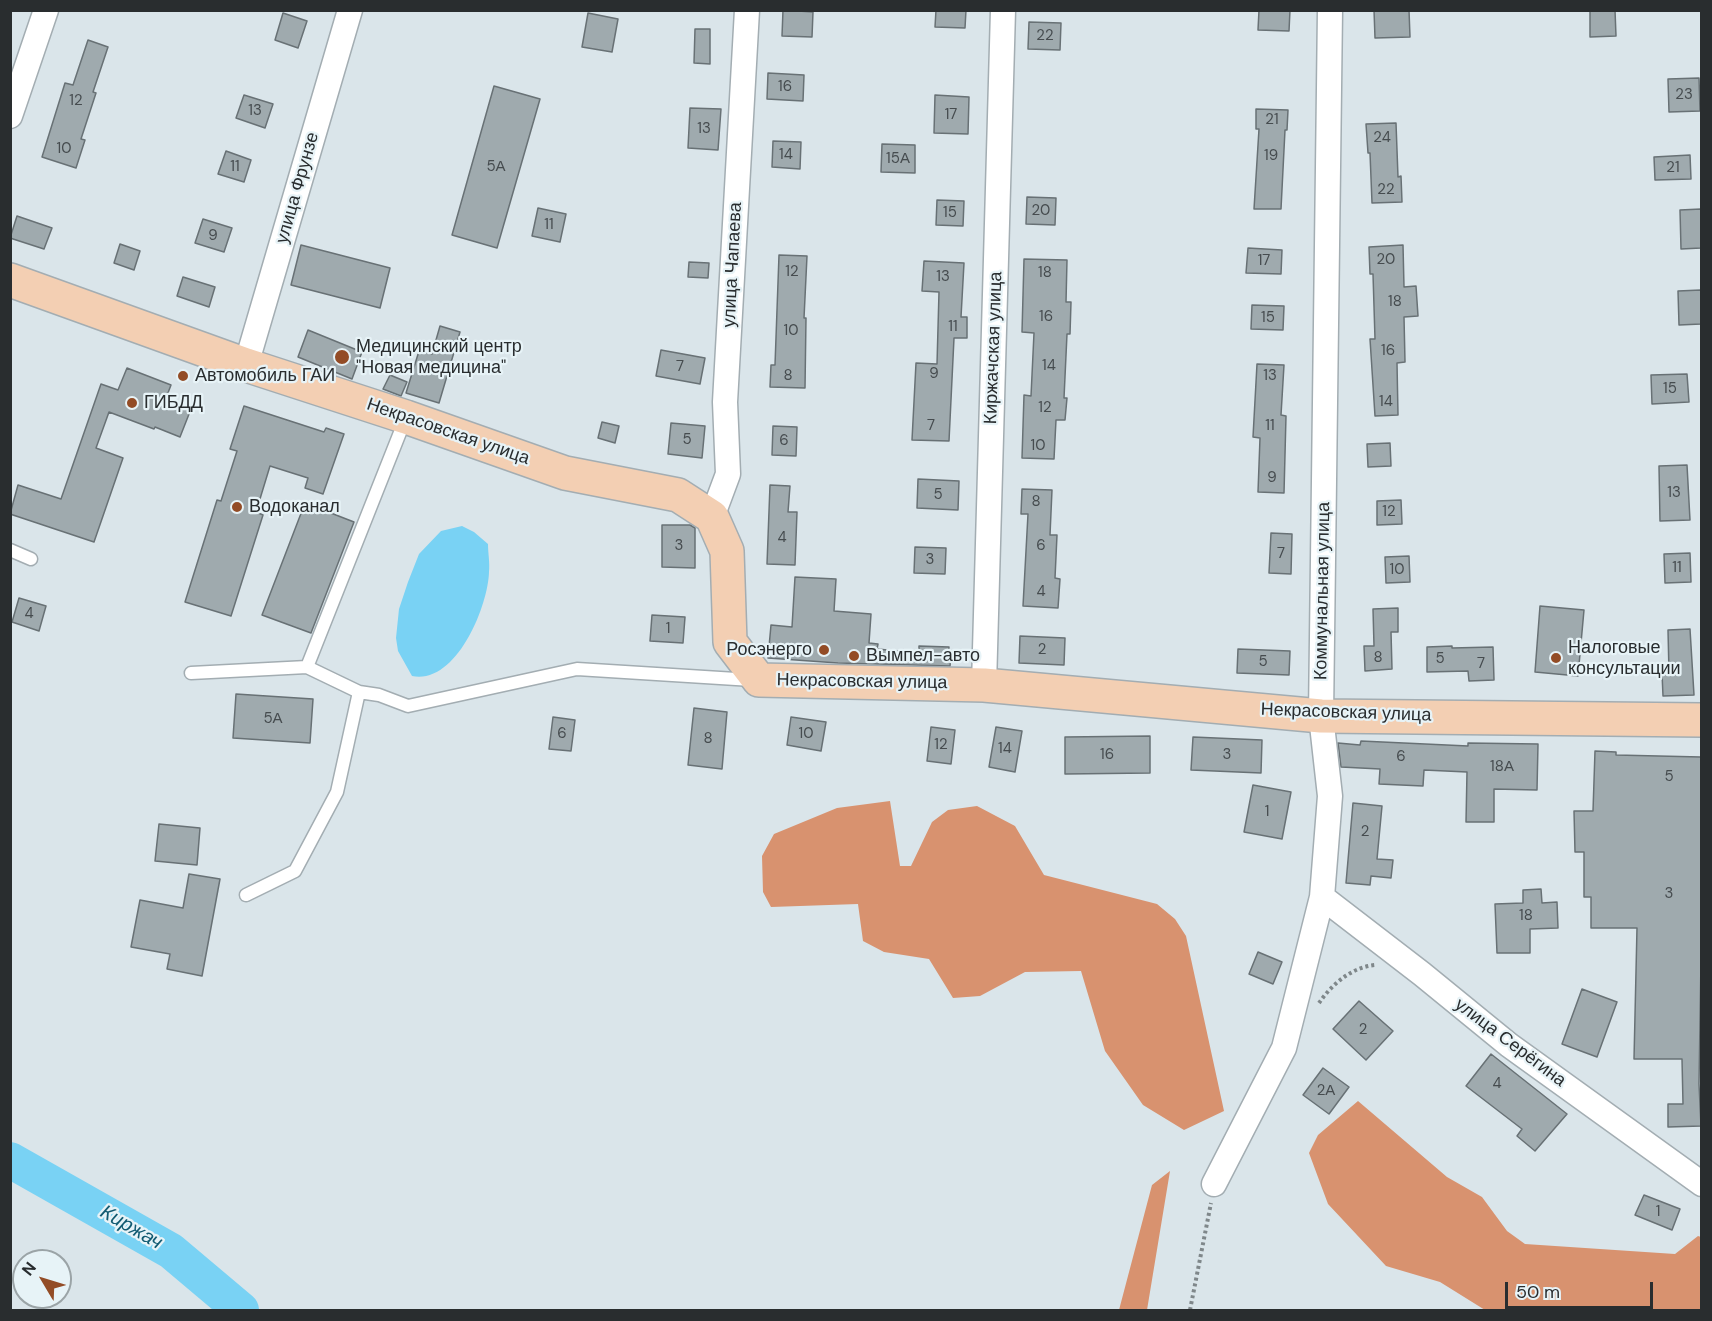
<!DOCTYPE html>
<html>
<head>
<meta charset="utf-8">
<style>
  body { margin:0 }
  #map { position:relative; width:1712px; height:1321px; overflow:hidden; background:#dae5ea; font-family:"DM Sans",sans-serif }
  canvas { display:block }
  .frame { position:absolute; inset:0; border:12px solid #292d2f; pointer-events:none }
  .north { position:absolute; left:12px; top:1249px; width:60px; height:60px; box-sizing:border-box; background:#e7f3f7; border:2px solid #9ba4a7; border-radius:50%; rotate:308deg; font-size:16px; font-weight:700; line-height:24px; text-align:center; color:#292d2f }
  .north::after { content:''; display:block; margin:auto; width:21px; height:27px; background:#934c26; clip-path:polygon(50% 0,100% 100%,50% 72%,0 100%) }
  .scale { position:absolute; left:1505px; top:1282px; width:148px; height:27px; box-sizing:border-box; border:3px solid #292d2f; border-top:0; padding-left:8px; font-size:18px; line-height:21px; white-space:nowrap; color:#292d2f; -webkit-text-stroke:4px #e7f3f7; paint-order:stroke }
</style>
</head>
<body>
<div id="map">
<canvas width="1712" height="1321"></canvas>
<div class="frame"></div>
<div class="north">N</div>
<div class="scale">50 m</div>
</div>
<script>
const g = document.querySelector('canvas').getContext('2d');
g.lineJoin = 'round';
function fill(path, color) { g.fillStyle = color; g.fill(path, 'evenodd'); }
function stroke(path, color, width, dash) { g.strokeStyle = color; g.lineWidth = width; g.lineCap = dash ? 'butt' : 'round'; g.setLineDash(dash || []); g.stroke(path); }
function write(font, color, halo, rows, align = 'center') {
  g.font = font + ' "DM Sans",sans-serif'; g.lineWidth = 4.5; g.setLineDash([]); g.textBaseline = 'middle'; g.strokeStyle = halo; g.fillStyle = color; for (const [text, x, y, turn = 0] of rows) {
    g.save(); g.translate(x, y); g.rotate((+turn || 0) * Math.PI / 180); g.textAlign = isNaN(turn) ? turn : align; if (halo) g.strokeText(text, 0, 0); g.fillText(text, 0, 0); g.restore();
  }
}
const forest = new Path2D(`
  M890,801L900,866H911L932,822L948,810L977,806L1015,826L1044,875L1157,904L1175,919L1186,936L1224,1111L1184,1130L1143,1105L1105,1051L1081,971L1025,972L980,996L953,998L929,959L884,952L863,941L858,904L771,907L763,892L762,856L774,834L837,808Z
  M1358,1101L1447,1177L1482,1197L1507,1231L1525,1244L1675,1254L1698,1236L1701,1237V1310H1485L1440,1282L1386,1266L1328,1204L1309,1153L1318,1135Z
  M1170,1171L1147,1310H1119L1152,1185Z`);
const water = new Path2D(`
  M462,526L474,532L488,544C488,553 490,563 489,572C488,607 456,685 412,676L398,651L396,638L399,609L408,582L419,554L441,531Z`);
const river = new Path2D(`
  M10,1160L171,1251L241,1310`);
const building = new Path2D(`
  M783,10L813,12L812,37L782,36Z
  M936,10H966L965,28L935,27Z
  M1259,10H1290L1289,31L1258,30Z
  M1374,10H1409L1410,37L1375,38Z
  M1590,10H1615L1616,36L1590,37Z
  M283,13L307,21L298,48L275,40Z
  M588,13L618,19L612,52L582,47Z
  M1029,22L1061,23L1060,50L1028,49Z
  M695,29H710V64L694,63Z
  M88,40L108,47L93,92L96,93L81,139L85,140L76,168L42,157L65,83L73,85Z
  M768,73L804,75L803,101L767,99Z
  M1699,78L1700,111L1669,112L1668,79Z
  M494,86L540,99L497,248L452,235Z
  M244,95L273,104L265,128L236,118Z
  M935,95L969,97L968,134L934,133Z
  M690,108L721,109L718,150L688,148Z
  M1256,109L1288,110L1287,130H1285L1281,209H1254L1259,129H1256Z
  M1396,123L1398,177L1401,176L1402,202L1372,203L1370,153H1368L1366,124Z
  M773,141L801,142L800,169L772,167Z
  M882,144L915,145V173L881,172Z
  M226,151L251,160L244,182L218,174Z
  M1690,155L1691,179L1655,180L1654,157Z
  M1027,197L1056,198L1055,225L1026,224Z
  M937,200L964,201L963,226L936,225Z
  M538,208L566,214L560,242L532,236Z
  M1701,209V248L1681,249L1680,210Z
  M17,216L52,228L44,249L10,238Z
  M203,219L232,228L224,252L195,243Z
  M120,244L140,251L134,270L114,263Z
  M301,245L390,268L380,308L291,285Z
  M1403,245L1404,287L1416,286L1418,316L1404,317L1405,362L1397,363L1398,415L1375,416L1370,339H1375L1373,274H1370L1369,247Z
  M1248,248L1282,250L1281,274L1246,273Z
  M779,255L807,256L804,318H806L805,388L770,387L771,365H775Z
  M1024,259L1067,260L1066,302H1071L1070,334H1067L1064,398H1067L1065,420H1056L1054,459L1022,458L1024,395L1031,396L1034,333L1022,332Z
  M924,261L964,263L961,317H967V338H954L949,441L912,440L916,363L937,364L939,292L922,291Z
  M689,262L709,263L708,278L688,277Z
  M183,277L215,287L209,307L177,296Z
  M1701,290V324L1679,325L1678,291Z
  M1252,305L1284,306L1283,330L1251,329Z
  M440,326L460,332L439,403L406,393L419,351L432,354Z
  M308,330L362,352L352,379L298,357Z
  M661,350L705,358L700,384L656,376Z
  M1257,364L1284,365L1281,415L1286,416L1284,493L1258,492L1260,438L1253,437Z
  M127,368L171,385L166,398L191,409L180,437L155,427L154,429L109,412L96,448L123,458L94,542L10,514L18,485L61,499L101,384L118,390Z
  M1687,374L1689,402L1652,404L1651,375Z
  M390,375L407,382L401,396L383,389Z
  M244,406L324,432L326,428L344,434L323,494L305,488L308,478L270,466L256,512L263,515L231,616L185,602L217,500L221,501L237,451L230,449Z
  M602,422L619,426L615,443L598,438Z
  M671,423L705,426L702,458L668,454Z
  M773,426L797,427L796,456L772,455Z
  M1390,443L1391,466L1368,467L1367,444Z
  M1687,465L1690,520L1660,521L1659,466Z
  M918,479L959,481L958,510L917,508Z
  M770,485L790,486L788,512H797L795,565L767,564Z
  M1022,489L1052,490L1050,535H1057L1055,578L1060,579L1058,608L1023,606L1028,514H1021Z
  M1401,500L1402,524L1377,525V501Z
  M305,503L354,522L311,633L262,615Z
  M662,525H690L695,528V568L662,567Z
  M1271,533L1292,534L1291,574L1269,573Z
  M915,547L946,548L945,574L914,573Z
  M1690,553L1691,582L1665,583L1664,554Z
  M1409,556L1410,582L1386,583L1385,557Z
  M795,577L836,579L834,611L871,614L869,643L878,644L877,649L919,653V646L949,647L948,656H951L950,666L838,663L768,658L771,625L792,627Z
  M19,598L46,606L39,631L12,622Z
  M1540,606L1584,610L1578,676L1535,672Z
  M1398,608V632H1391L1392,669L1365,671L1364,646H1374L1373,609Z
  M652,615L685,617L683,643L650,641Z
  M1690,629L1694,695L1663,696L1662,673H1669L1668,630Z
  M1020,636L1065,638L1064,665L1019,663Z
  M1452,646V648L1493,647L1494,680L1469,681L1468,671L1427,672V647Z
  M1238,649L1290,651L1289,675L1237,673Z
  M236,694L313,699L310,743L233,738Z
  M694,708L727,712L722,769L688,765Z
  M553,717L575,720L571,751L549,749Z
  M791,717L826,722L821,751L787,745Z
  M931,727L955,730L951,764L927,761Z
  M996,727L1022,731L1015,772L989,767Z
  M1150,736V773L1065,774V737Z
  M1193,737L1262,740L1261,773L1191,770Z
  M1361,741L1468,746V743L1538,744L1537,790L1494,789V822H1466L1467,772L1424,770L1423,786L1379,784L1380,769L1341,767L1338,743L1360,745Z
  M1595,751L1616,752V755L1701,757V960L1699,1084L1701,1126L1668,1127V1104H1683L1682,1059H1634L1637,928H1591V897H1584V852H1575L1574,811H1593Z
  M1253,785L1291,792L1282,839L1244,832Z
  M1353,803L1382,806L1377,859L1393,860L1391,878L1371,876L1370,885L1346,883Z
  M159,824L200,828L197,865L155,861Z
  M189,874L220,879L202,976L167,969L170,954L131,947L140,900L183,908Z
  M1541,889L1542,903L1557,902L1558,928L1530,929V953H1497L1495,904L1523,903V890Z
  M1258,952L1282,962L1273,984L1249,974Z
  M1582,989L1617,1002L1597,1057L1562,1044Z
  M1359,1001L1393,1031L1366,1060L1333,1029Z
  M1491,1054L1567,1114L1535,1151L1517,1136L1522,1129L1466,1086Z
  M1323,1068L1349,1087L1329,1114L1303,1095Z
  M1644,1195L1680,1209L1672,1230L1635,1215Z`);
const path = new Path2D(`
  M1319,1003C1332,984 1352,967 1375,965
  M1190,1310L1211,1203`);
const lane = new Path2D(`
  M405,420L307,667L359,692L379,695L408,706L577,669L752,680
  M10,550L31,559
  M191,673L307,667
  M246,895L295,871L337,792L359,692`);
const street = new Path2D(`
  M10,116L46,10
  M246,365L350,10
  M712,517L728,474L725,402L747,10
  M984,685L1003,10
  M1322,897L1422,974L1509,1045L1702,1184
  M1214,1184L1284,1048L1322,897L1330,796L1321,716L1330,10`);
const secondary = new Path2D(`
  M10,280L246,365L406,417L565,473L678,495L712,517L727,551L730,642L759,680L984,685L1321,716L1702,720`);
const markers = [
  [342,357,8,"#934c26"],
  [183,376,6,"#934c26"],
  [132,403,6,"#934c26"],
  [237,507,6,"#934c26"],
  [824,650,6,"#934c26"],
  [854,656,6,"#934c26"],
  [1556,658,6,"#934c26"]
];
const numberNames = [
  ["22",1045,36],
  ["16",785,87],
  ["23",1684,95],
  ["12",76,101],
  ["13",255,111],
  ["17",951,115],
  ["21",1272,120],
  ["13",704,129],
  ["24",1382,138],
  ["10",64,149],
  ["14",786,155],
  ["19",1271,156],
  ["15А",898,159],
  ["11",235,167],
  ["5А",496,167],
  ["21",1673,168],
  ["22",1386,190],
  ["20",1041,211],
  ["15",950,213],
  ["11",549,225],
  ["9",213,236],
  ["20",1386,260],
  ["17",1264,261],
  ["12",792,272],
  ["18",1045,273],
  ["13",943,277],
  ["18",1395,302],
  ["16",1046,317],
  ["15",1268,318],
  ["11",953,327],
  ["10",791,331],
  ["16",1388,351],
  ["14",1049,366],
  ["7",680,367],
  ["9",934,374],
  ["8",788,376],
  ["13",1270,376],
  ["15",1670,389],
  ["14",1386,402],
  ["12",1045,408],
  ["7",931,426],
  ["11",1270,426],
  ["5",687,440],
  ["6",784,441],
  ["10",1038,446],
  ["9",1272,478],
  ["13",1674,493],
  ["5",938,495],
  ["8",1036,502],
  ["12",1389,512],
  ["4",782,538],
  ["3",679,546],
  ["6",1041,546],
  ["7",1281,554],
  ["3",930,560],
  ["11",1677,568],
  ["10",1397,570],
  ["4",1041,592],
  ["4",29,614],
  ["1",668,629],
  ["2",1042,650],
  ["8",1378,658],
  ["5",1440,659],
  ["5",1263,662],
  ["7",1481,664],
  ["5А",273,719],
  ["6",562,734],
  ["10",806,734],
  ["8",708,739],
  ["12",941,745],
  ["14",1005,749],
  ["16",1107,755],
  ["3",1227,755],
  ["6",1401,757],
  ["18А",1502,767],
  ["5",1669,777],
  ["1",1267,812],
  ["2",1365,832],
  ["3",1669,894],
  ["18",1526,916],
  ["2",1363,1030],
  ["4",1497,1084],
  ["2А",1326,1091],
  ["1",1658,1212]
];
const streetNames = [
  ["улица Фрунзе",298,188,-74],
  ["улица Чапаева",733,265,-87],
  ["Киржачская улица",994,348,-88],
  ["Некрасовская улица",448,432,19],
  ["Коммунальная улица",1323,591,-89],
  ["Некрасовская улица",862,682,1],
  ["Некрасовская улица",1346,713,2],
  ["улица Серёгина",1510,1043,37]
];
const poiNames = [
  ["Медицинский центр",356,347],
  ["\"Новая медицина\"",356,368],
  ["Автомобиль ГАИ",195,376],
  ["ГИБДД",144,403],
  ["Водоканал",249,507],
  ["Налоговые",1568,648],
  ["консультации",1568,669],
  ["Росэнерго",812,650,"right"],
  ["Вымпел-авто",866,656]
];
const waterNames = [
  ["Киржач",131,1228,30]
];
fill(forest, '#d8926f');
fill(water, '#79d2f4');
stroke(river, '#79d2f4', 36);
fill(building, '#9faaae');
stroke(building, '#687175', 1.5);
stroke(lane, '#a3adb2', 15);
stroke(street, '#a3adb2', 27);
stroke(secondary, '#a3adb2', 36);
stroke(path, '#7f878a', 4, [3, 3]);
stroke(lane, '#fff', 12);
stroke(street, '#fff', 24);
stroke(secondary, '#f3cfb3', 33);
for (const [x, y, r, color] of markers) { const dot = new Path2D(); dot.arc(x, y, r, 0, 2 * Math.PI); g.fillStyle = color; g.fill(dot); stroke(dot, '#e7f3f7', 2); }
write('15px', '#464c4f', null, numberNames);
write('18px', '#292d2f', '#e7f3f7', streetNames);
write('18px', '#292d2f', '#e7f3f7', poiNames, 'left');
write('italic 20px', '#125b72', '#e7f3f7', waterNames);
</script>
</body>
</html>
